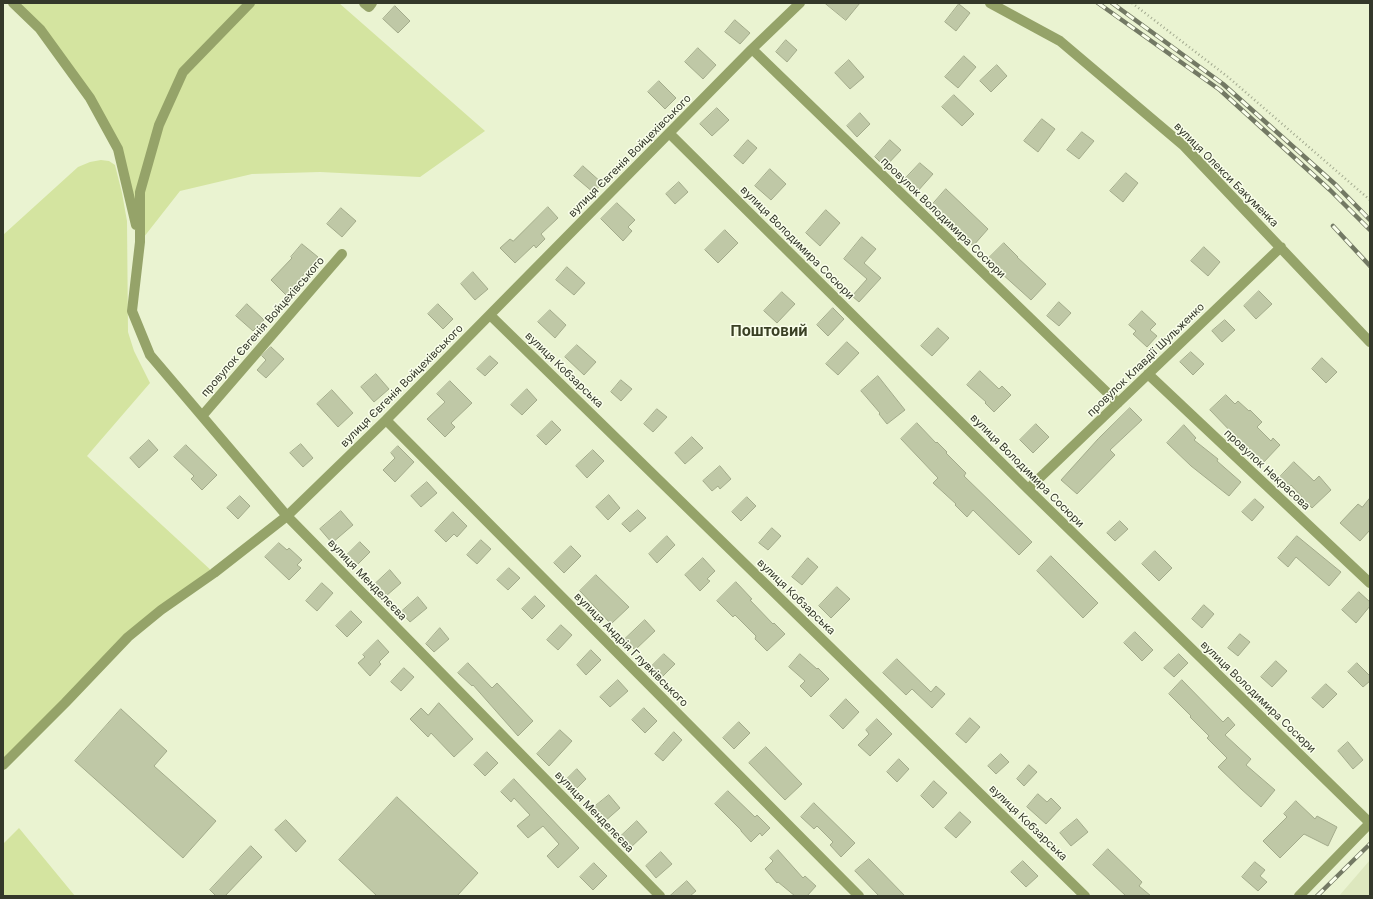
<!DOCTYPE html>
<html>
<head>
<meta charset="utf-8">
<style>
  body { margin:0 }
  #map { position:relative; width:1373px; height:899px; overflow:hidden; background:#eaf3d1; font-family:Inter,sans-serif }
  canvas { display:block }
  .frame { position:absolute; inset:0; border:4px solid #34382a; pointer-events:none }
</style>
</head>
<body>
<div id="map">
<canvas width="1373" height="899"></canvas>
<div class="frame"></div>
</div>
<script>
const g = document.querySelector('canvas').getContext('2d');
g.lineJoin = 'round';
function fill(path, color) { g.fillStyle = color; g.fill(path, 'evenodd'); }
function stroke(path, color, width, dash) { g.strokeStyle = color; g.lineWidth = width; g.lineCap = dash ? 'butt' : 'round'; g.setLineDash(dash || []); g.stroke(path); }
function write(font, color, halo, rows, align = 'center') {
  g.font = font + ' Inter,sans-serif'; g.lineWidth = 3; g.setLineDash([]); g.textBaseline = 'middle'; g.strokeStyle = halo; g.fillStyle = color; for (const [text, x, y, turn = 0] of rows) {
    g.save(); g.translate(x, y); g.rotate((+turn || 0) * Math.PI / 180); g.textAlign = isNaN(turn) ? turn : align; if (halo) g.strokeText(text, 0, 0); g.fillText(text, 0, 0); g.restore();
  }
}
const built = new Path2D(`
  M1370,860V896H1339Z`);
const green = new Path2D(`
  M13,3H339L485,131L420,177L320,172L252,174L180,191L140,242L118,149L90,98Z
  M101,160L109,161L115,165L122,193L127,221L128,332L134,351L150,383L87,456L214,573L161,610L3,765V235L78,167L90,162Z
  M19,828L75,896H3V844Z`);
const building = new Path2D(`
  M825,3H860L846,20Z
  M959,4L970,13L956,31L945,22Z
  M395,6L410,21L398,33L383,19Z
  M735,20L750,33L740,44L725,32Z
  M786,40L797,50L787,62L776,52Z
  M698,48L716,65L703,79L685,62Z
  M964,56L976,67L958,88L945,77Z
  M849,60L864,77L850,89L835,73Z
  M997,65L1007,76L991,92L980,81Z
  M659,81L676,98L665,109L648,92Z
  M954,95L974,114L962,126L942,107Z
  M717,108L729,120L712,136L700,124Z
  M860,113L870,124L857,137L847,126Z
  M1042,119L1055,129L1038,152L1024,141Z
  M1082,132L1094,141L1079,159L1067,150Z
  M748,140L757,148L743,164L734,156Z
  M890,140L901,150L885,167L875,157Z
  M920,163L933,174L917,192L904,180Z
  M583,166L602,183L594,193L574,176Z
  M770,169L786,184L771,200L755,186Z
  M1126,173L1138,183L1123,202L1110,191Z
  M679,182L688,192L675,204L666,194Z
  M946,189L988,229L973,246L955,230L956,228L932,205Z
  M617,203L635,220L628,227L632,231L623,241L601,219Z
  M548,207L558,218L541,234L545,239L536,248L534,245L515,263L500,248L510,239L513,241Z
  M341,208L356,221L342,237L327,224Z
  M826,210L840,223L820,246L806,233Z
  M725,230L738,243L718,263L705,250Z
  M862,237L876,249L864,263L881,278L859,302L852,296L867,279L844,259Z
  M1004,243L1018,257H1017L1046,284L1031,300L1001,273L1000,275L986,261Z
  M302,244L318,257L296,284L301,289L290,299L271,280L292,258L291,257Z
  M1204,247L1220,262L1208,276L1191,261Z
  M567,267L585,283L574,295L556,280Z
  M473,272L488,289L475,300L461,284Z
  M1259,291L1272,304L1256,319L1244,306Z
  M782,292L795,304L777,323L764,311Z
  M1059,302L1071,313L1059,326L1047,316Z
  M247,304L264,320L253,331L236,316Z
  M438,304L453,319L443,329L428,314Z
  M833,308L844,319L828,336L817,325Z
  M550,310L566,325L555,338L538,322Z
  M1142,311L1156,324L1150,330L1157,336L1147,347L1133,334L1136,331L1129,325Z
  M1225,320L1235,330L1222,342L1212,331Z
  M938,328L949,338L932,356L921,346Z
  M847,342L859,353L838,375L826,364Z
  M577,345L596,362L584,375L565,357Z
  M271,347L284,359L266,378L257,370L266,360L262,356Z
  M1191,352L1204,364L1193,375L1180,362Z
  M490,356L498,363L485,376L477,369Z
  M1322,358L1337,372L1326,383L1312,369Z
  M980,371L999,389L1002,386L1011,395L994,412L985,403L986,402L967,385Z
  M376,374L389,389L374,402L361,387Z
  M878,376L905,410L887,424L879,414L880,413L861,391Z
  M621,380L632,389L621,401L611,392Z
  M450,381L472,403L451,423L455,427L445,437L427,419L445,402L437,394Z
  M527,389L537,400L522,415L511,405Z
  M332,390L353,413L338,427L317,404Z
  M1226,395L1235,404L1238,401L1249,411L1250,410L1262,422L1257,427L1271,441L1273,438L1280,445L1262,464L1210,410Z
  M1130,408L1142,420L1110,450L1115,455L1077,494L1061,480L1098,439Z
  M657,409L667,417L653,432L644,424Z
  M552,421L561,430L546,445L537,436Z
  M917,423L936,443L937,442L947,452L946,453L966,473L964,476L1032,542L1019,555L973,510L967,517L955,505L956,504L933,483L938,478L901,439Z
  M1036,424L1049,437L1033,453L1020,440Z
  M1184,425L1196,438L1194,440L1218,459L1217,461L1241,482L1229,496L1191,466L1167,443Z
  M692,437L703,448L685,464L675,453Z
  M149,440L158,450L139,468L130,458Z
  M301,444L313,458L303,467L290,453Z
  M186,445L217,475L202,490L191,479L194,476L174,457Z
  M398,446L414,462L395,482L383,470L395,458L391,453Z
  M593,450L604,461L587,478L576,466Z
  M1294,462L1314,481L1319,476L1331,490L1312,508L1291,485L1289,487L1279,478Z
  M720,466L731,479L720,489L718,486L712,491L703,481Z
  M427,482L437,493L421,507L411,496Z
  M609,495L620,508L608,520L596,507Z
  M240,496L250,506L238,519L227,508Z
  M747,497L756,506L741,521L732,512Z
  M1370,498V530L1360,541L1340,523L1358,504L1362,507Z
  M1255,499L1264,507L1252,521L1242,512Z
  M638,510L646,518L630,532L622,524Z
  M341,511L353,525L332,543L320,529Z
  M453,512L467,526L457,537L454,534L446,542L435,531Z
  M1120,521L1128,529L1115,541L1107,533Z
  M772,528L781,536L768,550L759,543Z
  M667,536L675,545L657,563L649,554Z
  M1297,536L1341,572L1329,586L1296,557L1288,567L1278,558Z
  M481,540L491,549L477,564L467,555Z
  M360,542L370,552L356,566L346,556Z
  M279,543L287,550L289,548L302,560L297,565L301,568L289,580L265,557Z
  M571,546L581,556L564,573L554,563Z
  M1155,551L1172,568L1159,581L1142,564Z
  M1051,556L1098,603L1083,618L1037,571Z
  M703,558L715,571L707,579L710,581L700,591L685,575Z
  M808,558L818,567L802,585L792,577Z
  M509,568L520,578L508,590L497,580Z
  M390,570L401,583L386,596L375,584Z
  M596,575L629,607L611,624L580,591Z
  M736,582L752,599L750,600L773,624L774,623L785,634L767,651L755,639L756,636L735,615L733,617L717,601Z
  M322,583L333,593L317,611L306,601Z
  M837,587L850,599L831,618L819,606Z
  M1359,592L1370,602V606L1356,623L1342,610Z
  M535,596L545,606L532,619L522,609Z
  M418,597L427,608L410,622L401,612Z
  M1204,605L1214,614L1202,628L1192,619Z
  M351,611L362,622L347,637L336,626Z
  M645,620L655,631L635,650L625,639Z
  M561,625L572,635L558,650L547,640Z
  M440,628L449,639L434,652L426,644Z
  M1135,632L1153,650L1142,661L1124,643Z
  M1240,634L1250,642L1238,656L1228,648Z
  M378,640L389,652L379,662L381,664L370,676L358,663L365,657L363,655Z
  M591,650L601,660L586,675L577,665Z
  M664,654L675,664L662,677L652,666Z
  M800,654L817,669L818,668L829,679L811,697L800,686L805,681L789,667Z
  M1179,654L1188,663L1174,677L1164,668Z
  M897,659L931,692L936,686L945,694L932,708L912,689L906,695L883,673Z
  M1276,661L1287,671L1272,687L1261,677Z
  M468,663L492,688L497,683L533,721L518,736L473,685L472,686L458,673Z
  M1357,663L1370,676V681L1363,687L1348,672Z
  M404,668L414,677L401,691L391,682Z
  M618,680L628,691L610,707L600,697Z
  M1182,680L1223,722L1228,717L1235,725L1225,735L1251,759L1246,765L1275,790L1261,807L1241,789L1218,767L1227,758L1207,738L1209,736L1190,717L1191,716L1169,694Z
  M1326,684L1337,694L1323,708L1312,698Z
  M846,699L859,712L843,729L830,716Z
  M439,703L473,739L454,757L431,733L428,737L410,719L421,708L428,715Z
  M644,708L657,721L645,733L632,720Z
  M121,709L167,751L154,766L216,821L183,858L75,761Z
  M970,718L980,727L966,743L956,734Z
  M877,719L892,734L870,756L858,745L869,734L866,730Z
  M739,722L750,733L734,749L723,738Z
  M560,730L572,741L549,766L537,754Z
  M674,732L682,740L663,761L655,754Z
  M1348,742L1363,760L1353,769L1338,751Z
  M766,747L802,784L785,800L749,763Z
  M487,752L498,763L485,776L474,765Z
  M1001,754L1009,762L996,774L988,766Z
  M899,759L909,769L897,782L887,772Z
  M1029,765L1037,772L1024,786L1017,779Z
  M577,769L586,779L573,792L564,782Z
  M514,779L579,848L558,868L547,856L559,844L543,826L528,838L517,826L530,815L514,798L511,802L501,792Z
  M934,781L947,793L933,808L921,796Z
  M728,791L755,817L757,815L770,828L762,836L760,833L751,842L741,831V830L715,804Z
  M1038,794L1047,802L1051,798L1061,808L1046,824L1027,807Z
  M609,795L620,808L604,822L593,808Z
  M397,797L478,873L457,896H377L339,860Z
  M1296,801L1315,819L1317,816L1337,827L1328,846L1304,834L1280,858L1263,841L1287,817L1284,814Z
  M814,803L855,843L841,857L830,845L833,842L817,826L814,829L801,817Z
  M960,812L971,822L956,838L945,828Z
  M1077,819L1088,832L1071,846L1060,833Z
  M286,820L306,841L296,852L275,830Z
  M637,821L647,832L629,849L619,838Z
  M251,846L262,857L225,896H216L210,890Z
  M1108,849L1142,882L1139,886L1151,896H1126L1093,865Z
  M778,850L803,878L805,876L816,886L807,896H795L778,882L777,883L765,869L773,861L770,858Z
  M661,852L672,864L656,878L646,866Z
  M869,859L905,896H879L855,871Z
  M1023,861L1038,876L1026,887L1011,872Z
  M1255,862L1265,870L1260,876L1267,882L1258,891L1242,877Z
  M594,863L607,876L593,890L580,877Z
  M687,881L696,891L690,896H670Z`);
const path = new Path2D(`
  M1132,3L1228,77L1370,200`);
const street = new Path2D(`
  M13,3L40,29L90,98L118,149L136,225
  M250,3L183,72L159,125L140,192V242L132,311L150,355L287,516L660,896
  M364,3L369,7L372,3
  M990,3L1060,41L1184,146L1370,342
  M752,49L1118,403
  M669,133L1028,489L1370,823
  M490,315L1085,896
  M1148,374L1370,583
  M202,416L342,254
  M386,420L859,896
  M1028,489L1281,247
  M3,765L65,703L128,637L161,610L214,573L287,516L386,420L752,49L800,3
  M1299,896L1370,823`);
const rail = new Path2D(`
  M1098,3L1220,90L1330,190L1370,230
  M1112,3L1223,84L1336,185L1370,220
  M1333,226L1370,266
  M1317,896L1370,844`);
const streetNames = [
  ["вулиця Євгенія Войцехівського",630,156,-45],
  ["вулиця Олекси Бакуменка",1226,175,45],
  ["провулок Володимира Сосюри",943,218,44],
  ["вулиця Володимира Сосюри",797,243,45],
  ["провулок Євгенія Войцехівського",263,327,-49],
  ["провулок Клавдії Шульженко",1146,360,-44],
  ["вулиця Кобзарська",564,370,44],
  ["вулиця Євгенія Войцехівського",402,386,-45],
  ["провулок Некрасова",1267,470,43],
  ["вулиця Володимира Сосюри",1027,471,45],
  ["вулиця Менделєєва",367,580,46],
  ["вулиця Кобзарська",796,597,44],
  ["вулиця Андрія Глувківського",631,650,45],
  ["вулиця Володимира Сосюри",1258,697,44],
  ["вулиця Менделєєва",594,812,46],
  ["вулиця Кобзарська",1028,823,44]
];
const districtNames = [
  ["Поштовий",769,331]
];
fill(built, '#dde7be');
fill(green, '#d4e4a0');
fill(building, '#bfc8a6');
stroke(building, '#a3ab8b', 1);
stroke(path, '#a2a98f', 2.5, [1, 3]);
stroke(street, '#95a369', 10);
stroke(rail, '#737964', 4.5);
stroke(rail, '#f9feea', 3, [9]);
write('11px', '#34382a', '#f9feea', streetNames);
write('bold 15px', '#3a4024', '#f9feea', districtNames);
</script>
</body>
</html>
